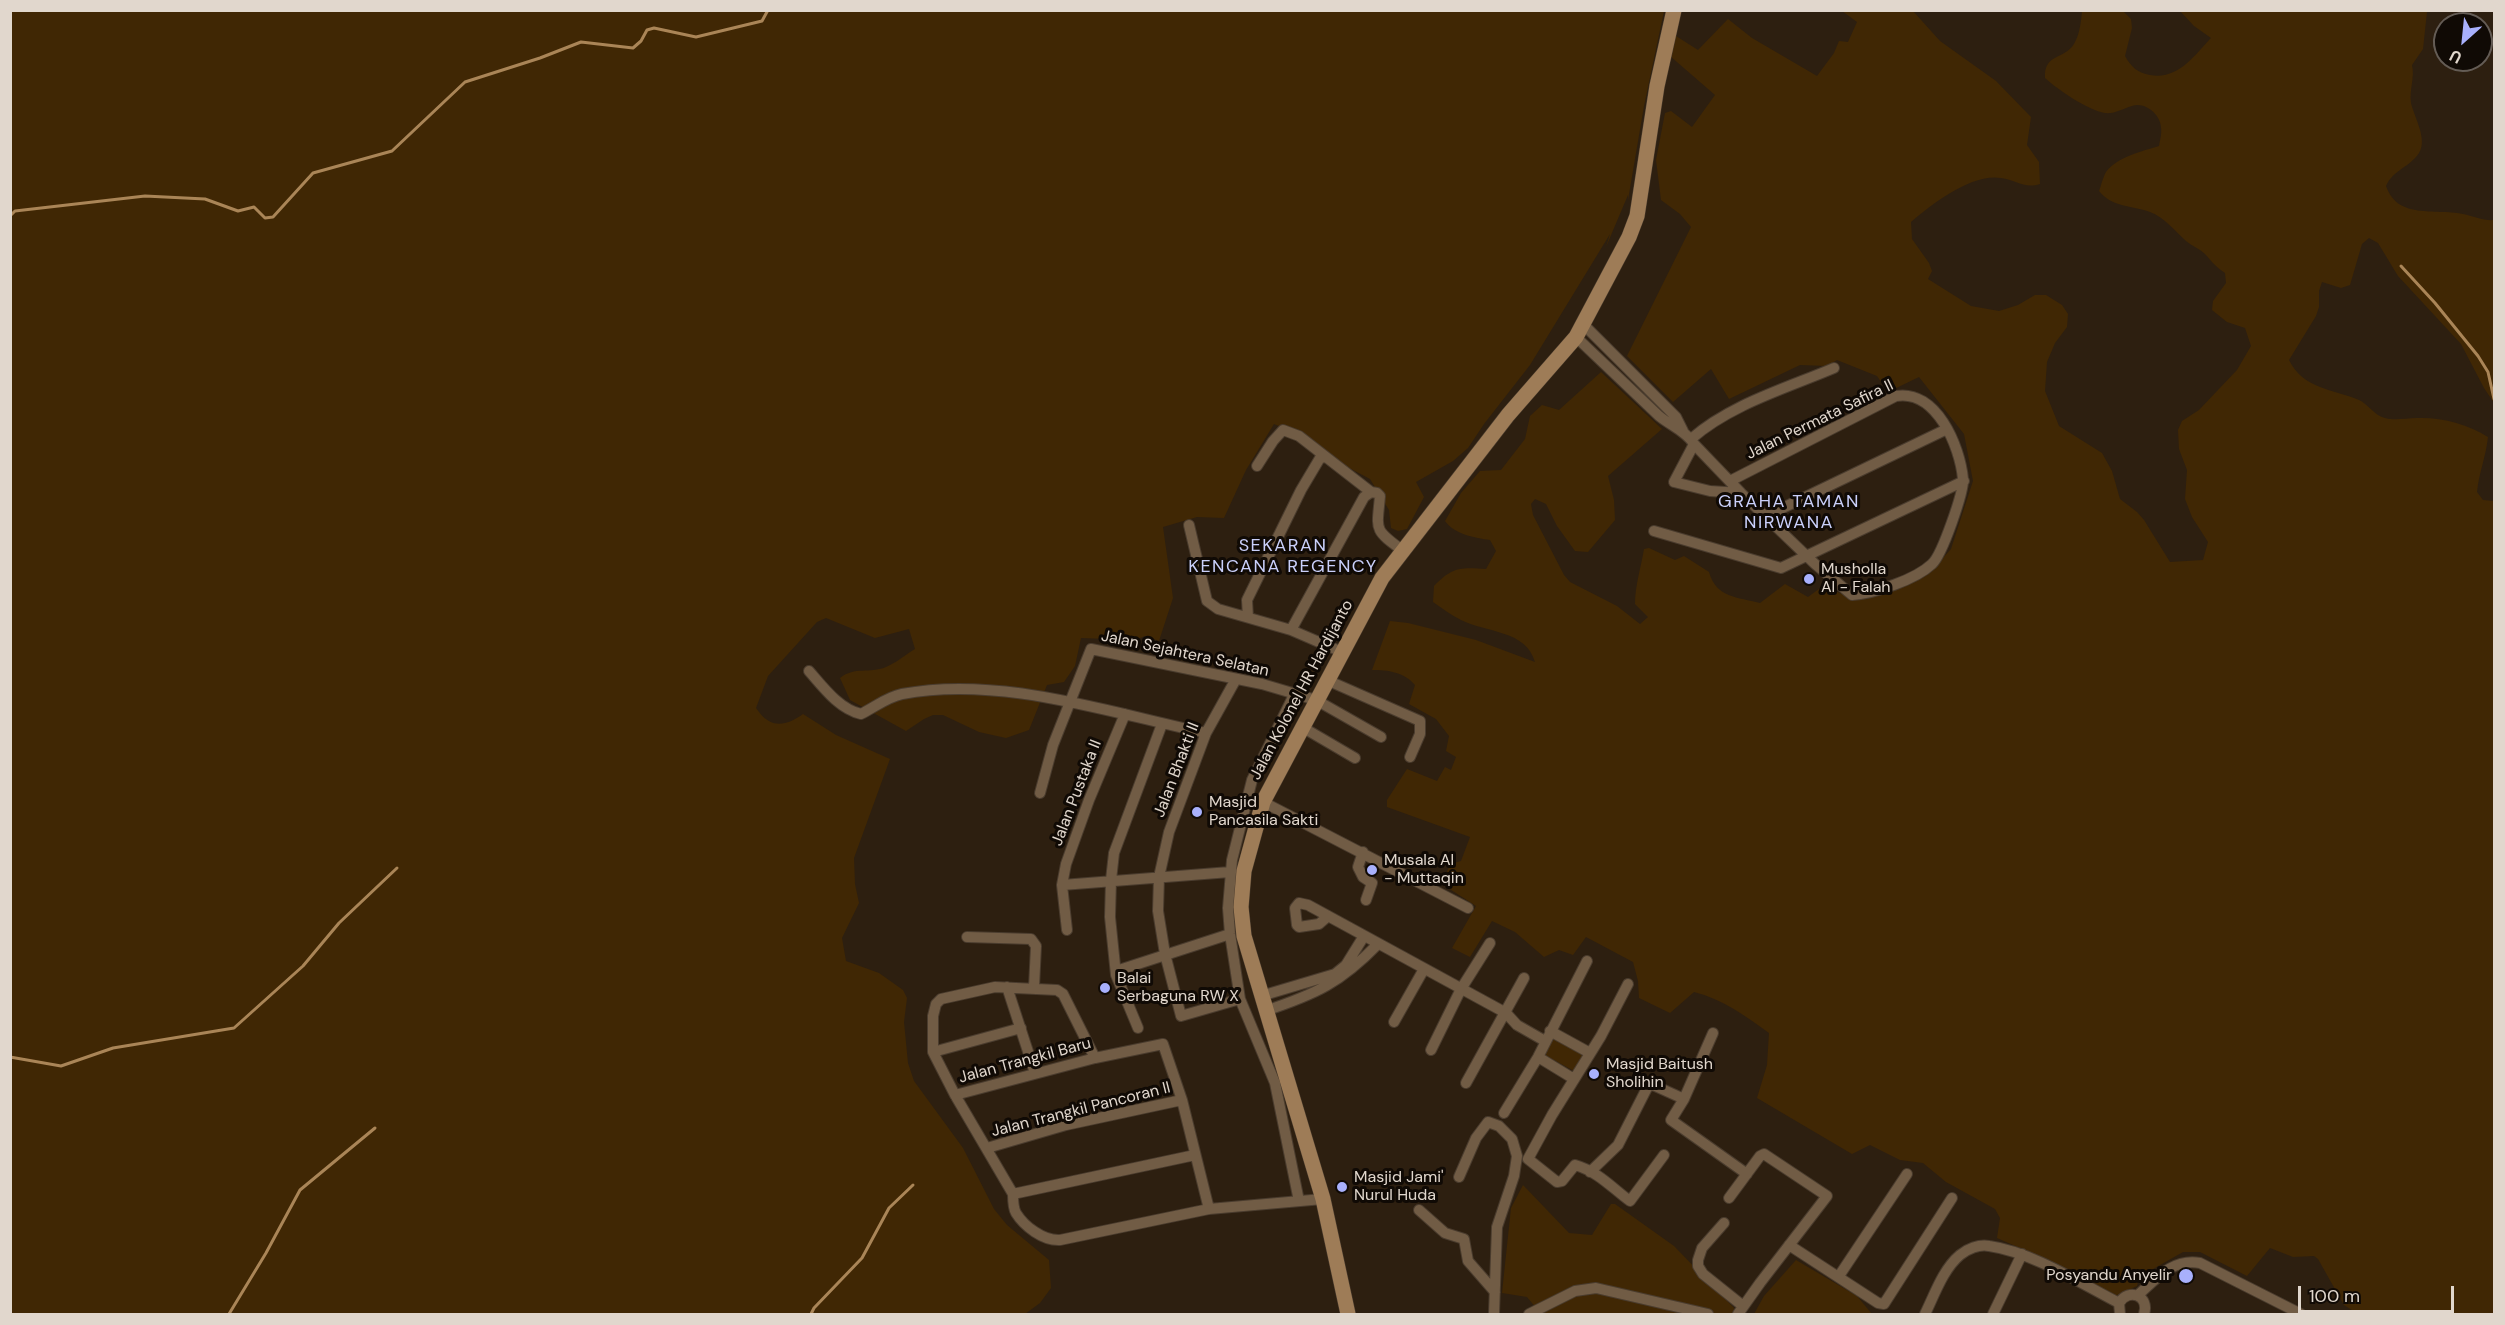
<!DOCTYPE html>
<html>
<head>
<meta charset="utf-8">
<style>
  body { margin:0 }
  #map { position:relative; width:2505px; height:1325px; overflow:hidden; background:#2d1f10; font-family:"DM Sans",sans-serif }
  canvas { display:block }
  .frame { position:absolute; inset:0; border:12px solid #e1d7cd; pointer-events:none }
  .north { position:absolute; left:2433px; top:12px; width:60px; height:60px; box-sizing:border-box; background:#100a05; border:2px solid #645c55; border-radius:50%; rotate:207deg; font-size:16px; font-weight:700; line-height:24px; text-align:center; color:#e1d7cd }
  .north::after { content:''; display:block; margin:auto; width:21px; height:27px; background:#a8b0fc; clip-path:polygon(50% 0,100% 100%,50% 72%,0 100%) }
  .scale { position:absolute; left:2298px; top:1286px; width:156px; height:27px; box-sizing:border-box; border:3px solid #e1d7cd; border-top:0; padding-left:8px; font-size:18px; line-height:21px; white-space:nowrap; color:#e1d7cd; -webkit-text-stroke:4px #100a05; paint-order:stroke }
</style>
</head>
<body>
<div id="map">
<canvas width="2505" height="1325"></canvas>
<div class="frame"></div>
<div class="north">U</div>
<div class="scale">100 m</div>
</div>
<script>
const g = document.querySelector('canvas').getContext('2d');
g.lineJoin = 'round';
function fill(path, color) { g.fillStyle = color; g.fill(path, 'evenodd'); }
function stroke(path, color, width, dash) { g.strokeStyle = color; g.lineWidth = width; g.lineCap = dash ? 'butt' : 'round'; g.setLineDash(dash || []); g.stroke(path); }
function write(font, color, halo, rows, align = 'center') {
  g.font = font + ' "DM Sans",sans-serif'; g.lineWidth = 6; g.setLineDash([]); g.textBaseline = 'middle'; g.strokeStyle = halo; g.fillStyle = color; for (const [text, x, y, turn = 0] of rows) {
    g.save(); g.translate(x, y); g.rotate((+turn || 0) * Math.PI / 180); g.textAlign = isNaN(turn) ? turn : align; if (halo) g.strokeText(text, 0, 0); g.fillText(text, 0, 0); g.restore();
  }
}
const green = new Path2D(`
  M2122,10L2131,19L2132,28L2125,56C2131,67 2138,73 2150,75C2178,80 2194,56 2211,38L2194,26L2180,11H2430L2427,12L2423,49L2412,65C2415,78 2409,90 2411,103C2414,117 2428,139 2419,153C2410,167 2393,170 2386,186C2398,220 2434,208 2463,214C2473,216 2484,221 2494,220V403L2484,388L2461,344L2398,276L2378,243L2369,238L2362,244L2350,285L2341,288L2322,282L2319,291V307L2316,316L2289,360C2303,389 2333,389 2359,400C2368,404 2375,416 2385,418C2396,421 2406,418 2417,418C2441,417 2468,424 2488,437C2486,456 2479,473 2477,492L2483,500L2494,501V1314H2358L2344,1305L2318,1259L2314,1256L2293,1257L2270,1248L2247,1276L2200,1252H2183L2139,1277L2137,1286L2115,1296L2036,1255L1997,1238L2000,1218L1995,1209L1946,1182L1923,1163L1900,1160L1870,1145L1852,1154L1757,1098L1767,1065L1769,1033C1746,1016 1722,999 1694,992L1670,1013L1639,998L1638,981L1633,962L1586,937L1573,955L1559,950L1544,957L1515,932L1492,921L1470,957L1452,948L1476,906L1442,884L1450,864L1461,861L1470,837L1387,807V800L1407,769L1437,781L1445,767L1451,770L1456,757L1446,751L1449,736L1436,719L1409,704L1415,685C1404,672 1388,670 1372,670L1390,621L1408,623L1476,640L1535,662C1526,630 1487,633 1461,620C1451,615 1442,608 1433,602L1434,586C1452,567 1460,567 1486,569L1496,551L1490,540C1475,538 1454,534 1445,521L1461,493L1480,471L1501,470L1525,439L1530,416L1542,405L1559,410L1601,372L1662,429L1608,476L1614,500L1615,520L1588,552L1575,551L1557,526L1546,504L1535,499L1531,504L1533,515L1564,575L1570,582L1617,606L1640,624L1648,617L1635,604C1635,586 1641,567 1644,549L1649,548L1675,560L1684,556L1709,572C1716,598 1738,597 1760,603L1785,584L1808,597L1823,586L1854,599L1934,568L1951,549L1973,481L1964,434L1919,377L1888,392L1877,376L1837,360L1827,366L1800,365L1729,399L1711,369L1673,402L1627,356L1691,227L1680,214L1661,200L1656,160L1665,113L1671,111L1692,127L1715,95L1670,56L1676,36L1698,50L1728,19L1752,38L1817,76L1834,53L1839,41L1848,42L1857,22L1842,11H1913L1940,41L1996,81L2031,117L2027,145L2039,162L2040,184C2024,189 2016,180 2001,178C1972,173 1932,204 1911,222L1912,239L1929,263L1932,271L1928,279L1971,306L1999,311L2018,305L2035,295H2046L2062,305L2068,314L2067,327L2055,343L2047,362L2045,391L2059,426L2102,453L2112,471L2120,499L2137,512L2144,520L2170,562L2203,560L2208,542L2192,517L2185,499L2187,470L2179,449L2178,430L2182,421L2199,410L2237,370L2251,346L2245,328L2227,322L2212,310L2213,301L2226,283L2225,273C2216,267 2212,262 2205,254C2200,249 2192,246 2186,241C2175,231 2164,217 2150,212C2131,205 2113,208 2099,191C2101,186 2103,177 2106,172C2117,157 2143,151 2159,146C2160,140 2162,133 2161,128C2161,114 2144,101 2132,106C2122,109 2115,114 2105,113C2088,110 2058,90 2045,78C2044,53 2064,60 2074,44C2080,34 2081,21 2082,11Z
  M10,11H1664L1644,106L1628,200V195L1606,247L1610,234L1530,365L1484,424L1468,448L1453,461L1416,482L1424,497L1407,529L1398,531L1391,528L1389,510L1370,479L1321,453L1301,435L1274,424L1246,470L1224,518L1197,517L1163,527L1173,598L1159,641L1145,636L1126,644L1109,639L1081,638L1075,666L1064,682L1047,685L1029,730L1006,738L979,732L943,715H933L924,719L906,731L850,700L840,678C855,666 869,674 886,667C896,663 905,655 915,649L909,629L875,638L826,618L817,622L768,676L756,708C770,729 785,727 803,714L836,735L890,759L854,858L855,884L859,903L842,938L846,961L879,973L903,990L907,998L904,1022L908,1063L914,1081L963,1148L994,1209L1007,1225L1049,1260L1051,1288L1040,1303L1025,1314H11Z
  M1552,1037L1583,1055L1574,1071L1543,1054Z
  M1523,1185L1569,1233L1592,1235L1611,1204H1615L1674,1246L1734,1308L1733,1314H1541L1527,1297L1502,1293L1511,1208Z
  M1796,1260L1857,1296L1872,1314H1754L1764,1296Z`);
const stream = new Path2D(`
  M10,216L15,211L145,196L205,199L238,211L254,207L265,218L273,217L313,173L392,151L465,82L540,58L581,42L633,48L641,41L647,30L654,28L696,37L762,21L768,10
  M2401,266L2435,303L2478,356L2488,372L2494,399
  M10,1057L61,1066L113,1048L234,1028L303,966L339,923L397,868
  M229,1314L266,1253L300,1190L375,1128
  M811,1314L814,1308L862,1258L889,1208L913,1185`);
const street = new Path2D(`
  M1584,325L1676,417L1683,431
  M1576,337L1659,416C1671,426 1686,431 1694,444L1741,493L1815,564L1852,595C1875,593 1915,580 1932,564C1942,555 1964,492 1963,479C1960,446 1936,389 1896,396L1730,481
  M1691,439C1731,404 1787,388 1834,368
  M1694,444L1674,482L1710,491L1741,493
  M1257,466L1273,441L1283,430L1299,436L1326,457
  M1766,516L1947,429
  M1189,525L1207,601L1218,609L1291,630
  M1654,531L1781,568L1964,481
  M1248,617L1247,600L1301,490L1320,458L1326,457L1371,492
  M1342,652L1291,630L1364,497L1371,492L1377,493L1380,496C1377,530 1373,529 1402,550
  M809,671C823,687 839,709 861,714C875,707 887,697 902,694C1000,675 1110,713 1206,733
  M1236,679L1206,733L1169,832L1159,877L1158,911L1165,954L1181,1016L1240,999
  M1329,681L1420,721V734L1410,757
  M1295,693L1252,780L1232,860L1228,908L1230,934L1240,999L1275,1083L1299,1201
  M1302,727L1355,758
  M1040,793L1053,745L1091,649L1262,684L1316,700L1381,737
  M1263,802L1468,908
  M1363,852L1358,867L1363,877L1372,883L1366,900
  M1062,885L1230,872
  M1327,917L1319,924L1299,927L1297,925L1295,908L1299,903L1308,905L1506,1013L1517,1025L1545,1041
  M1067,930L1062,885L1066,864L1089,800L1125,714
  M967,937L1031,939L1036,946L1034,987
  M1116,971L1230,934
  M1628,984L1601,1036L1552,1115L1528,1159L1557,1182L1562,1181L1575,1165C1599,1172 1612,1188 1630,1201L1664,1155
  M1007,987L1035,1073
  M1261,996L1335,974L1346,965L1364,936
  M1265,1011C1316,994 1340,983 1378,944
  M1394,1022L1424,969
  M1138,1028L1116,975L1110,917L1111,880L1114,853L1162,724
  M1550,1031L1590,1053
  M1713,1033L1684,1099L1671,1120L1747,1174
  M1431,1050L1461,989L1490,943
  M933,1052L1021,1028
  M1538,1057L1574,1079
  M1095,1058L1063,994L1057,990L995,987L941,999L936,1004L933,1016V1052L955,1095L1013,1194C1013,1200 1013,1208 1016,1213C1024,1226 1043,1241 1060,1240L1209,1209L1323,1199
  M1466,1083L1524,978
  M955,1095L1095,1058L1163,1044L1182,1100L1209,1209
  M1504,1113L1538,1057L1587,961
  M987,1148L1066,1125L1182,1100
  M1590,1172L1618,1145L1648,1086L1653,1085L1684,1099
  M1459,1177L1476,1138L1488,1122L1499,1126L1512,1139L1517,1156L1514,1176L1497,1227L1494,1314
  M1013,1194L1195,1155
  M1729,1198L1760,1156L1764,1154L1827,1196L1760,1283L1738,1314
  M1419,1210L1445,1233L1464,1239L1468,1261L1495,1292
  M1724,1223L1702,1248L1698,1260V1266L1703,1274L1743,1306
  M1789,1245L1878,1303L1884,1304L1952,1198
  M1839,1276L1907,1174
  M2138,1295C2156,1279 2173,1258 2200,1263L2301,1314
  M1529,1314L1575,1291L1596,1288L1708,1314
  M1925,1314C1934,1296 1943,1269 1960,1255C1967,1249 1979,1244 1989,1246C2032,1252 2080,1283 2119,1303
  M1993,1314L2022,1254
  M2120,1314L2119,1303C2129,1287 2150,1296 2144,1314`);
const secondary = new Path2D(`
  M1348,1314L1323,1199L1244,936L1241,907L1244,871L1263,802L1382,578L1508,415L1576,337L1629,237L1637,216L1657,86L1674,10`);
const markers = [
  [1809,579,6,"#a8b0fc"],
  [1197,812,6,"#a8b0fc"],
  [1372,870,6,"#a8b0fc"],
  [1105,988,6,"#a8b0fc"],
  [1594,1074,6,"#a8b0fc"],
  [1342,1187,6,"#a8b0fc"],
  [2186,1276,8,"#a8b0fc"]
];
const streetNames = [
  ["Jalan Permata Safira II",1820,420,-26],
  ["Jalan Sejahtera Selatan",1185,654,12],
  ["Jalan Kolonel HR Hardijanto",1302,690,-62],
  ["Jalan Bhakti II",1177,770,-69],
  ["Jalan Pustaka II",1077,793,-69],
  ["Jalan Trangkil Baru",1025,1061,-15],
  ["Jalan Trangkil Pancoran II",1081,1110,-14]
];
const poiNames = [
  ["Musholla",1821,570],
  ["Al - Falah",1821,588],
  ["Masjid",1209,803],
  ["Pancasila Sakti",1209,821],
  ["Musala Al",1384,861],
  ["- Muttaqin",1384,879],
  ["Balai",1117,979],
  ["Serbaguna RW X",1117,997],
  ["Masjid Baitush",1606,1065],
  ["Sholihin",1606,1083],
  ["Masjid Jami'",1354,1178],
  ["Nurul Huda",1354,1196],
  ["Posyandu Anyelir",2172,1276,"right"]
];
const neighbourhoodNames = [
  ["GRAHA TAMAN",1789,502],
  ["NIRWANA",1789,523],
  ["SEKARAN",1283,546],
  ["KENCANA REGENCY",1283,567]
];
fill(green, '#402704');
stroke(stream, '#aa8557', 3);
stroke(street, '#4a3c2e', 12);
stroke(secondary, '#4a3c2e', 16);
stroke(street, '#715c45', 10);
stroke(secondary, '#9e7c57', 15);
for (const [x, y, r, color] of markers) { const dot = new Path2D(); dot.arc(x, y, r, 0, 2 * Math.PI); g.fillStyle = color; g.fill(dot); stroke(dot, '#100a05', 2); }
write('16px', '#e1d7cd', '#100a05', streetNames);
write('16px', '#e1d7cd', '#100a05', poiNames, 'left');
g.letterSpacing = '1.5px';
write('18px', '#cad0fb', '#100a05', neighbourhoodNames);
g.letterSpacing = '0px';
</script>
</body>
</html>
